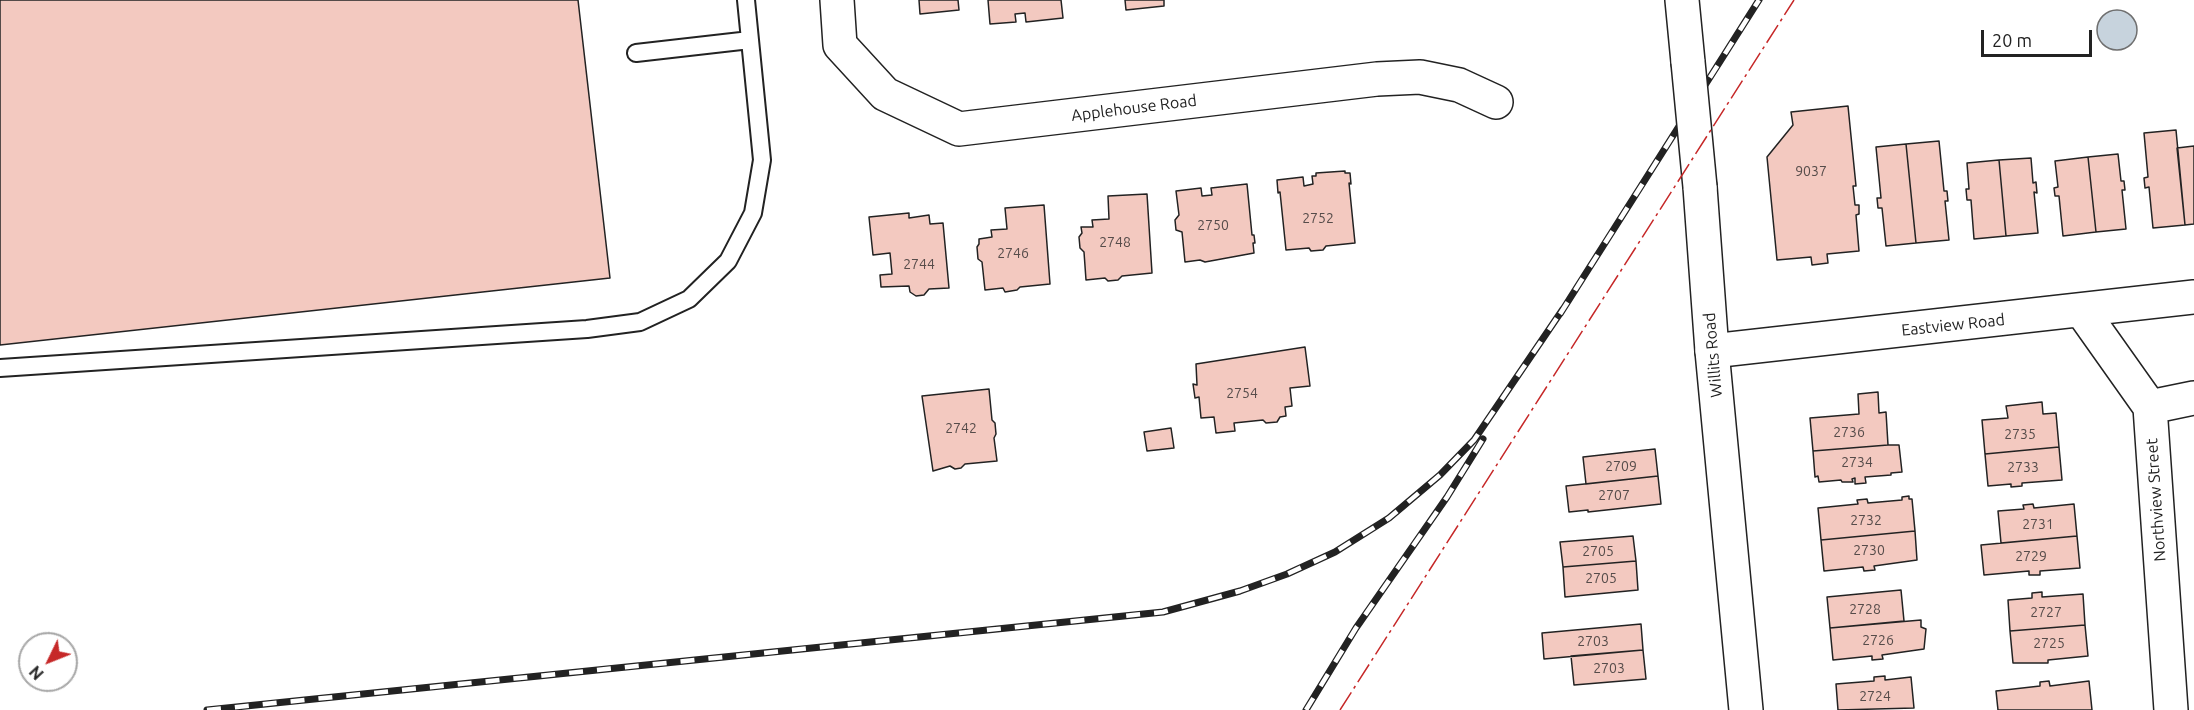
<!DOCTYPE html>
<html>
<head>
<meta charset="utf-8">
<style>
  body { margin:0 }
  #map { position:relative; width:2194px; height:710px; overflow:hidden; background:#fff; font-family:Ubuntu,sans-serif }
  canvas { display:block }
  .north { position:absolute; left:18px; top:632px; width:60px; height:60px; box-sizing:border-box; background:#fff; border:2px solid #a7a7a7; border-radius:50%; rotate:227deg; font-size:16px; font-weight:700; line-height:24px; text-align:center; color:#222 }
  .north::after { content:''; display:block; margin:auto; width:21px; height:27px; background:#c62828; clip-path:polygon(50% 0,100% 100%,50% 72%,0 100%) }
  .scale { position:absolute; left:1981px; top:30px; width:111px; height:27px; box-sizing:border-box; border:3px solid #222; border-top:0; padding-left:8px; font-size:18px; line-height:21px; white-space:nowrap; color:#222; -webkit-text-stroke:4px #fff; paint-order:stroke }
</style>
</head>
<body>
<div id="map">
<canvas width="2194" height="710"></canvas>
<div class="north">N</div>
<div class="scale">20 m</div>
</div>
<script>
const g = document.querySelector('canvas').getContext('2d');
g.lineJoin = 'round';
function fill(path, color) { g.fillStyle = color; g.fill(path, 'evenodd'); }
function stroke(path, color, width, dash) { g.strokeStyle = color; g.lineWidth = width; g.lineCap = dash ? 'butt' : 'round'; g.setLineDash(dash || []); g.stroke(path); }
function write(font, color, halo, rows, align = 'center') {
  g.font = font + ' Ubuntu,sans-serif'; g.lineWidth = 4.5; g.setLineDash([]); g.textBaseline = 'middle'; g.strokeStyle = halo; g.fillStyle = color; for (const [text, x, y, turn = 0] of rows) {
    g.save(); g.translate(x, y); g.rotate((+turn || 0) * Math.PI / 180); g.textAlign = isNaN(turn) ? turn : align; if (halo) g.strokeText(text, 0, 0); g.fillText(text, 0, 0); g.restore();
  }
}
const water = new Path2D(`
  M2097 30a20 20 0 1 1 40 0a20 20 0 1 1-40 0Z`);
const building = new Path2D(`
  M0,0H578L610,278L0,345Z
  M919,0H958L959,10L920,14Z
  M988,0H1061L1063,18L1026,22L1025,13L1015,14L1016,22L990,24Z
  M1125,0H1164V6L1126,10Z
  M1848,106L1856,186H1853L1855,205H1859V214L1856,215L1859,251L1827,254L1828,263L1812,265L1811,257L1777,260L1767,157L1793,125L1791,112Z
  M2176,130L2185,225L2153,228L2149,187L2145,188L2144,178L2148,177L2144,133Z
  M1939,141L1944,191H1947L1948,201H1945L1949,240L1916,243L1906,144Z
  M1906,144L1916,243L1886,246L1882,208H1878L1877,198H1881L1876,147Z
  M2194,146V224L2185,225L2177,148Z
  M2118,154L2121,181H2124L2125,190H2122L2126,229L2096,232L2088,157Z
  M2088,157L2096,232L2063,236L2059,196H2055L2054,188L2058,187L2055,161Z
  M2031,158L2033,183L2036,182L2037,193L2034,192L2038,233L2006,236L1999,160Z
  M1999,160L2006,236L1974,239L1971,200H1967L1966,189H1969L1967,163Z
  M1345,171V173H1350L1351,184L1349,183L1355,243L1326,246L1323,250L1311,251L1309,248L1286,250L1280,192L1278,193L1277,180L1303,177L1304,186L1313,184L1312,176H1316V173Z
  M1247,184L1252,235H1254L1255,243H1253L1254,253L1205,262L1200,260L1185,262L1182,232L1176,230L1175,220L1179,215L1176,191L1201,188L1202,196L1212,195L1211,188Z
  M1147,194L1152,273L1122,276L1118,280L1108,281L1105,278L1086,280L1084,252L1080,248L1079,237L1082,233L1081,227H1093L1092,220L1109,219L1108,196Z
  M1044,205L1050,284L1020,287L1017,290L1005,292L1003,288L985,290L982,262L978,259L977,247L979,244V239L992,237L991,230L1007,229L1005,208Z
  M909,213V218L929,215L930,224L943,223L949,288L929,289L924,295L916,296L910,292L909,286L881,287L880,275L892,274L890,253L873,255L869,217Z
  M1305,347L1310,386L1290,388L1292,406L1285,407L1286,416L1280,417L1277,422L1266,423L1263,420L1234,423L1235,431L1216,433L1214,417L1201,418L1199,397L1195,398L1193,384L1197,385L1196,364Z
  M989,389L992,420L995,423L996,434L994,438L997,461L965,464L961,468L955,469L950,466L933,471L922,396Z
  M1878,392L1879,413L1886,412L1888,445L1813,451L1810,418L1859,414L1858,394Z
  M2042,402L2043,414L2056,413L2059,447L1985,454L1982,420L2008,418L2006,406Z
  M1171,428L1174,448L1147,451L1144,432Z
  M1888,445H1899L1902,472L1891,473V475L1865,477L1866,483L1855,484V478L1852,479L1853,482H1842L1841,480L1819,482L1818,476L1815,477L1813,451Z
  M2059,447L2062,480L2022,483V486L2011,487V484L1988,486L1985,454Z
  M1655,449L1658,476L1586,484L1583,457Z
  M1658,476L1661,504L1588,512V510L1569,512L1566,486Z
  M1909,496V499H1912L1915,531L1821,540L1818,508L1858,504L1857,500L1867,499L1868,503L1902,500V497Z
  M2033,504L2034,508L2074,504L2077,536L2001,543L1998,511L2024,509L2023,505Z
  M1915,531L1917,560L1874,566L1875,570L1864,571L1863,567L1824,571L1821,540Z
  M1633,536L1636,561L1563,567L1560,542Z
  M2077,536L2080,568L2040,571V575H2029V571L1984,575L1981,545Z
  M1636,561L1638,590L1565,597L1563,567Z
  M1901,590L1904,621L1830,628L1827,597Z
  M2042,592V597L2083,594L2085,625L2010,631L2008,600L2032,598V593Z
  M1921,620V627L1926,629L1924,649L1882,655L1883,659L1872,660V656L1833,660L1830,628Z
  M1641,624L1643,650L1544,659L1542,633Z
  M2085,625L2088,656L2048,660V663H2013L2010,631Z
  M1643,650L1646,679L1574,685L1571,656Z
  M1885,676V680L1911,677L1914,708L1838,710L1836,684L1874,681V677Z
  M2049,681L2050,686L2089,681L2092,710H1998L1996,691L2040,686V682Z`);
const service = new Path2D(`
  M636,53L750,40
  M0,368L587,329L640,322L689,299L728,261L753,213L762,160L746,0`);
const minor = new Path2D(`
  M837,0L840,45L885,94L959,129L1377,79L1420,77L1459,85L1496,102
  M2082,311L2150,407L2171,710
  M1712,351L2194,297
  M2150,407L2194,398`);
const tertiary = new Path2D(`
  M1682,0L1688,62
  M1700,187L1712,351L1746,710`);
const rail = new Path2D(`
  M1560,314L1759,0
  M207,710L1163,612L1240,591L1287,574L1335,552L1389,518L1440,475L1474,440L1563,309
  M1306,710L1356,628L1447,497L1483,439`);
const tertiaryBridge = new Path2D(`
  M1688,62L1700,187`);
const power = new Path2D(`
  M1340,710L1794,0`);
const numberNames = [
  ["9037",1811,171],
  ["2752",1318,218],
  ["2750",1213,225],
  ["2748",1115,242],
  ["2746",1013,253],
  ["2744",919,264],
  ["2754",1242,393],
  ["2742",961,428],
  ["2736",1849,432],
  ["2735",2020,434],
  ["2734",1857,462],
  ["2709",1621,466],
  ["2733",2023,467],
  ["2707",1614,495],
  ["2732",1866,520],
  ["2731",2038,524],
  ["2730",1869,550],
  ["2705",1598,551],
  ["2729",2031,556],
  ["2705",1601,578],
  ["2728",1865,609],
  ["2727",2046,612],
  ["2726",1878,640],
  ["2703",1593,641],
  ["2725",2049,643],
  ["2703",1609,668],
  ["2724",1875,696]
];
const streetNames = [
  ["Applehouse Road",1134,108,-7],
  ["Eastview Road",1953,325,-6],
  ["Willits Road",1713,355,-95],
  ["Northview Street",2156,500,-94]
];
fill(water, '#c7d3dd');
stroke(water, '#6f6f6f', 1.5);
fill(building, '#f3c9c0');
stroke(building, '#222', 1.5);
stroke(service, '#222', 20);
stroke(minor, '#222', 36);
stroke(tertiary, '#222', 36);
stroke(service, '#fff', 16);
stroke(minor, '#fff', 33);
stroke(tertiary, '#fff', 33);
stroke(rail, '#222', 7);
stroke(rail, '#fff', 4.5, [14]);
stroke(tertiaryBridge, '#222', 36, []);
stroke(tertiaryBridge, '#fff', 33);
stroke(power, '#c62828', 1.5, [21, 4.5, 3, 4.5]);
write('14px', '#564c4a', null, numberNames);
write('16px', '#222', '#fff', streetNames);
</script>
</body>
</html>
